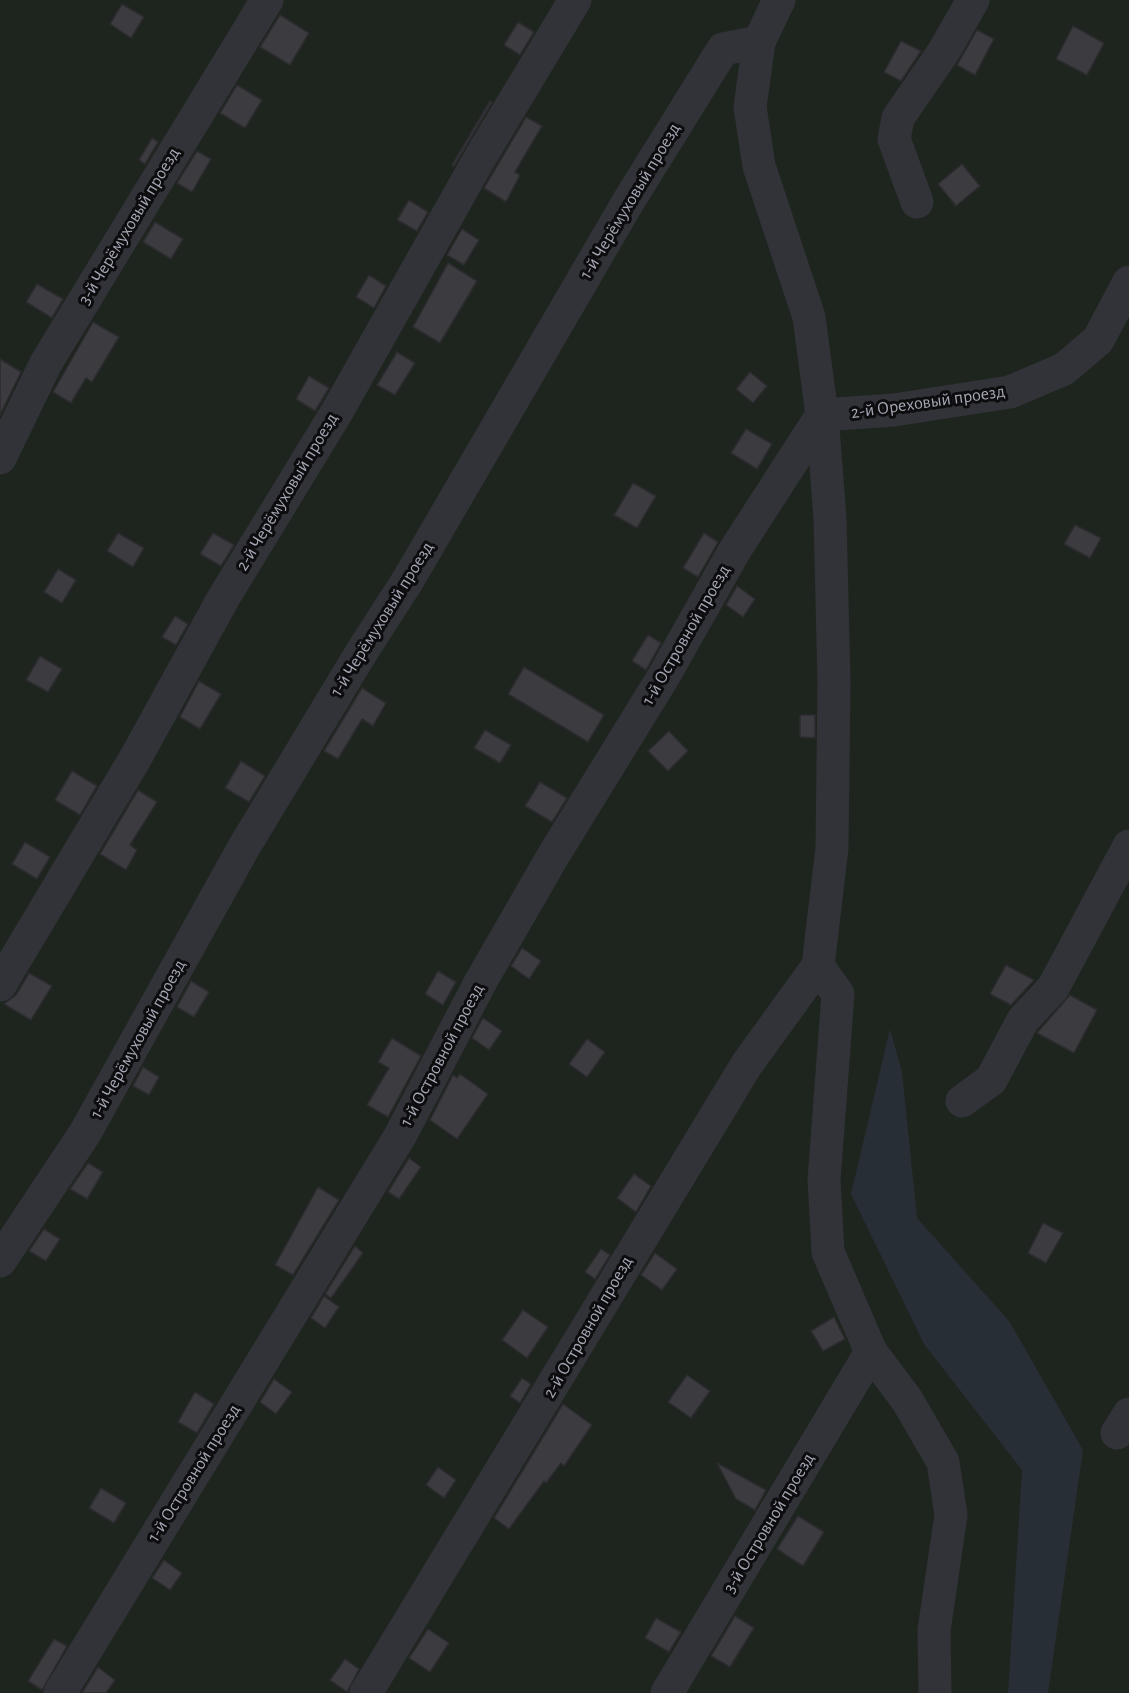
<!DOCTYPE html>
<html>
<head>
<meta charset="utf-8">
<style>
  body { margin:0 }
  canvas { display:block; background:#121113 }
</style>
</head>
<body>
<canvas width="1129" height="1693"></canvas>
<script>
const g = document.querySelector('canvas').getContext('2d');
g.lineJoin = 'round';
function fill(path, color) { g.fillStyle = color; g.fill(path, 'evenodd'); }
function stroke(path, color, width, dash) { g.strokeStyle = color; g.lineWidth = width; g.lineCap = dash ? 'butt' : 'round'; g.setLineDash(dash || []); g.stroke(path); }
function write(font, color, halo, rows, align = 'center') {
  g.font = font + ' "Alegreya Sans",sans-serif'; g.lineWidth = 6; g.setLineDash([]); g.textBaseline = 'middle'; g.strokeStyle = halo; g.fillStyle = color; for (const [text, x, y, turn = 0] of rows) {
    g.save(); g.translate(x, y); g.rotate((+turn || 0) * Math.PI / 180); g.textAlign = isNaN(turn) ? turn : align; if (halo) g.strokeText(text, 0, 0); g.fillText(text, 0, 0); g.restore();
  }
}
const green = new Path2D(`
  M0,0H1129V1693H0Z`);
const water = new Path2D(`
  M890,1029L902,1072L917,1218L1009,1321L1083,1450L1048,1693H1008L1022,1470L924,1344L851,1194Z`);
const building = new Path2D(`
  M122,4L144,17L131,38L110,24Z
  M280,15L309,33L290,65L260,47Z
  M518,22L534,32L520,55L504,45Z
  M1073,26L1104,43L1087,75L1056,59Z
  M977,30L994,39L975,75L957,65Z
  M901,41L921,51L901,81L884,72Z
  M237,85L262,100L245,128L220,113Z
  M490,101L492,102L454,166L452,165Z
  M526,117L542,126L515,172L520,175L506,202L484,188Z
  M152,138L158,142L145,164L139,160Z
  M197,151L211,159L192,192L177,183Z
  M962,164L980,186L956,206L938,184Z
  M409,200L428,212L417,231L397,220Z
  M155,222L183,239L171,259L143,242Z
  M462,229L479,240L464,265L447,255Z
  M448,263L477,281L440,343L413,327Z
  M369,275L386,286L374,308L356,297Z
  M37,284L63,299L52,318L26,302Z
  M93,322L119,337L92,382L86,378L71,403L53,392Z
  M397,352L415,363L395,395L377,385Z
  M0,359L21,372L0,415Z
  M750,372L767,386L753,403L736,389Z
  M309,376L329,388L315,411L296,399Z
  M746,429L772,444L757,469L731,453Z
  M633,483L656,496L637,528L614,515Z
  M1075,525L1101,538L1090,558L1064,544Z
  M118,533L144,548L133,567L107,551Z
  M213,533L234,545L221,566L200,554Z
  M704,533L718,542L698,577L683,568Z
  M58,569L76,580L62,603L44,592Z
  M737,586L755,599L743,617L726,605Z
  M175,616L188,624L176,645L162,637Z
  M648,635L661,643L646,670L632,661Z
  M40,656L62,669L48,692L26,680Z
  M524,667L604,715L588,742L508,694Z
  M199,681L221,694L200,729L180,717Z
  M362,688L386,703L373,726L362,719L338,759L324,751Z
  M800,715H815V738L800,737Z
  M485,730L511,745L500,763L474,748Z
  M669,731L688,751L668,771L648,751Z
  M241,761L265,776L249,802L225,788Z
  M72,771L97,786L80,815L55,800Z
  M540,782L567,798L552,822L525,806Z
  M138,790L157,802L130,845L137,850L126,870L100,854Z
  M25,842L50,857L37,879L12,864Z
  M522,948L541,961L529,979L511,966Z
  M1006,965L1034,980L1011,1005L990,994Z
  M438,971L456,982L443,1005L425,994Z
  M29,973L52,986L31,1020L4,1004L16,995Z
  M191,981L209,992L194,1017L177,1007Z
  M1070,995L1097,1010L1074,1053L1037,1033Z
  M483,1018L502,1031L489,1050L472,1038Z
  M392,1038L421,1056L388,1117L367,1105L389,1068L378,1062Z
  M587,1039L605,1052L587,1077L569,1064Z
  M143,1067L159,1077L149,1095L133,1086Z
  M460,1074L488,1094L457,1139L430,1120L453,1075L457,1078Z
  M409,1158L421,1167L399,1199L388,1192Z
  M88,1163L103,1172L87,1199L70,1189Z
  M634,1174L651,1186L636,1212L617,1198Z
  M318,1187L339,1200L293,1275L275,1265Z
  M1043,1223L1063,1233L1046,1263L1028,1253Z
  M44,1229L60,1239L46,1261L29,1251Z
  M355,1246L363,1253L331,1298L325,1294Z
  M601,1249L610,1255L595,1279L585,1272Z
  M655,1253L677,1269L662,1290L641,1275Z
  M324,1296L339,1307L325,1328L311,1318Z
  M523,1310L548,1327L527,1358L502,1340Z
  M834,1317L845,1339L823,1351L811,1331Z
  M687,1375L710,1391L691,1418L668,1402Z
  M522,1378L531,1384L520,1403L510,1396Z
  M274,1379L292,1392L276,1414L260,1402Z
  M195,1392L214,1404L197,1433L178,1422Z
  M563,1404L592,1425L564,1466L561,1463L546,1483L544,1481L509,1529L494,1518Z
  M717,1463L766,1490L755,1510L736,1499Z
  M438,1467L456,1480L444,1498L426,1485Z
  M101,1488L126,1503L114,1523L89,1508Z
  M798,1516L824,1532L803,1566L777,1549Z
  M164,1560L182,1573L170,1590L152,1578Z
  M735,1616L754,1628L730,1667L711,1656Z
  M656,1618L681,1632L669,1652L645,1638Z
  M428,1629L449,1643L430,1672L409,1658Z
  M54,1639L67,1646L42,1690L28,1681Z
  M345,1659L359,1669L347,1692L330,1680Z
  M98,1667L115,1680L106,1693H82Z`);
const minor = new Path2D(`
  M759,42L750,107L759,166L809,317L822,415L830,518L834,682L832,848L818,966L838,994L824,1180L828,1252L871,1352L907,1400L943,1462L951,1515L934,1630L935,1693
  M917,202L894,139L898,118L944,51L973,0
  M0,458L46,363L267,0
  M0,985L136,757L224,597L338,410L481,156L575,0
  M962,1101L991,1080L1023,1020L1053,988L1129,846
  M0,1261L85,1133L244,847L361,653L408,580L628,202L723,49L759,42L779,0
  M1117,1433L1129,1414
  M60,1693L400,1136L481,981L553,856L662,679L735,550L822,415L894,410L1010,392L1064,369L1098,340L1129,282
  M366,1693L747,1064L818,966
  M667,1693L871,1352`);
const streetNames = [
  ["1-й Черёмуховый проезд",630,201,-59],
  ["3-й Черёмуховый проезд",129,226,-59],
  ["2-й Ореховый проезд",928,402,-8],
  ["2-й Черёмуховый проезд",287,492,-59],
  ["1-й Черёмуховый проезд",382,619,-58],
  ["1-й Островной проезд",686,635,-60],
  ["1-й Черёмуховый проезд",138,1039,-61],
  ["1-й Островной проезд",442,1055,-62],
  ["2-й Островной проезд",588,1327,-60],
  ["1-й Островной проезд",194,1473,-58],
  ["3-й Островной проезд",769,1523,-59]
];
fill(green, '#1e251f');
fill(water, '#282e36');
fill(building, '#3c3b40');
stroke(building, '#2c2b2f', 1.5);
stroke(minor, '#323338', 33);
write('18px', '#a3a6b3', '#0d0c0e', streetNames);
</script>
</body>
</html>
